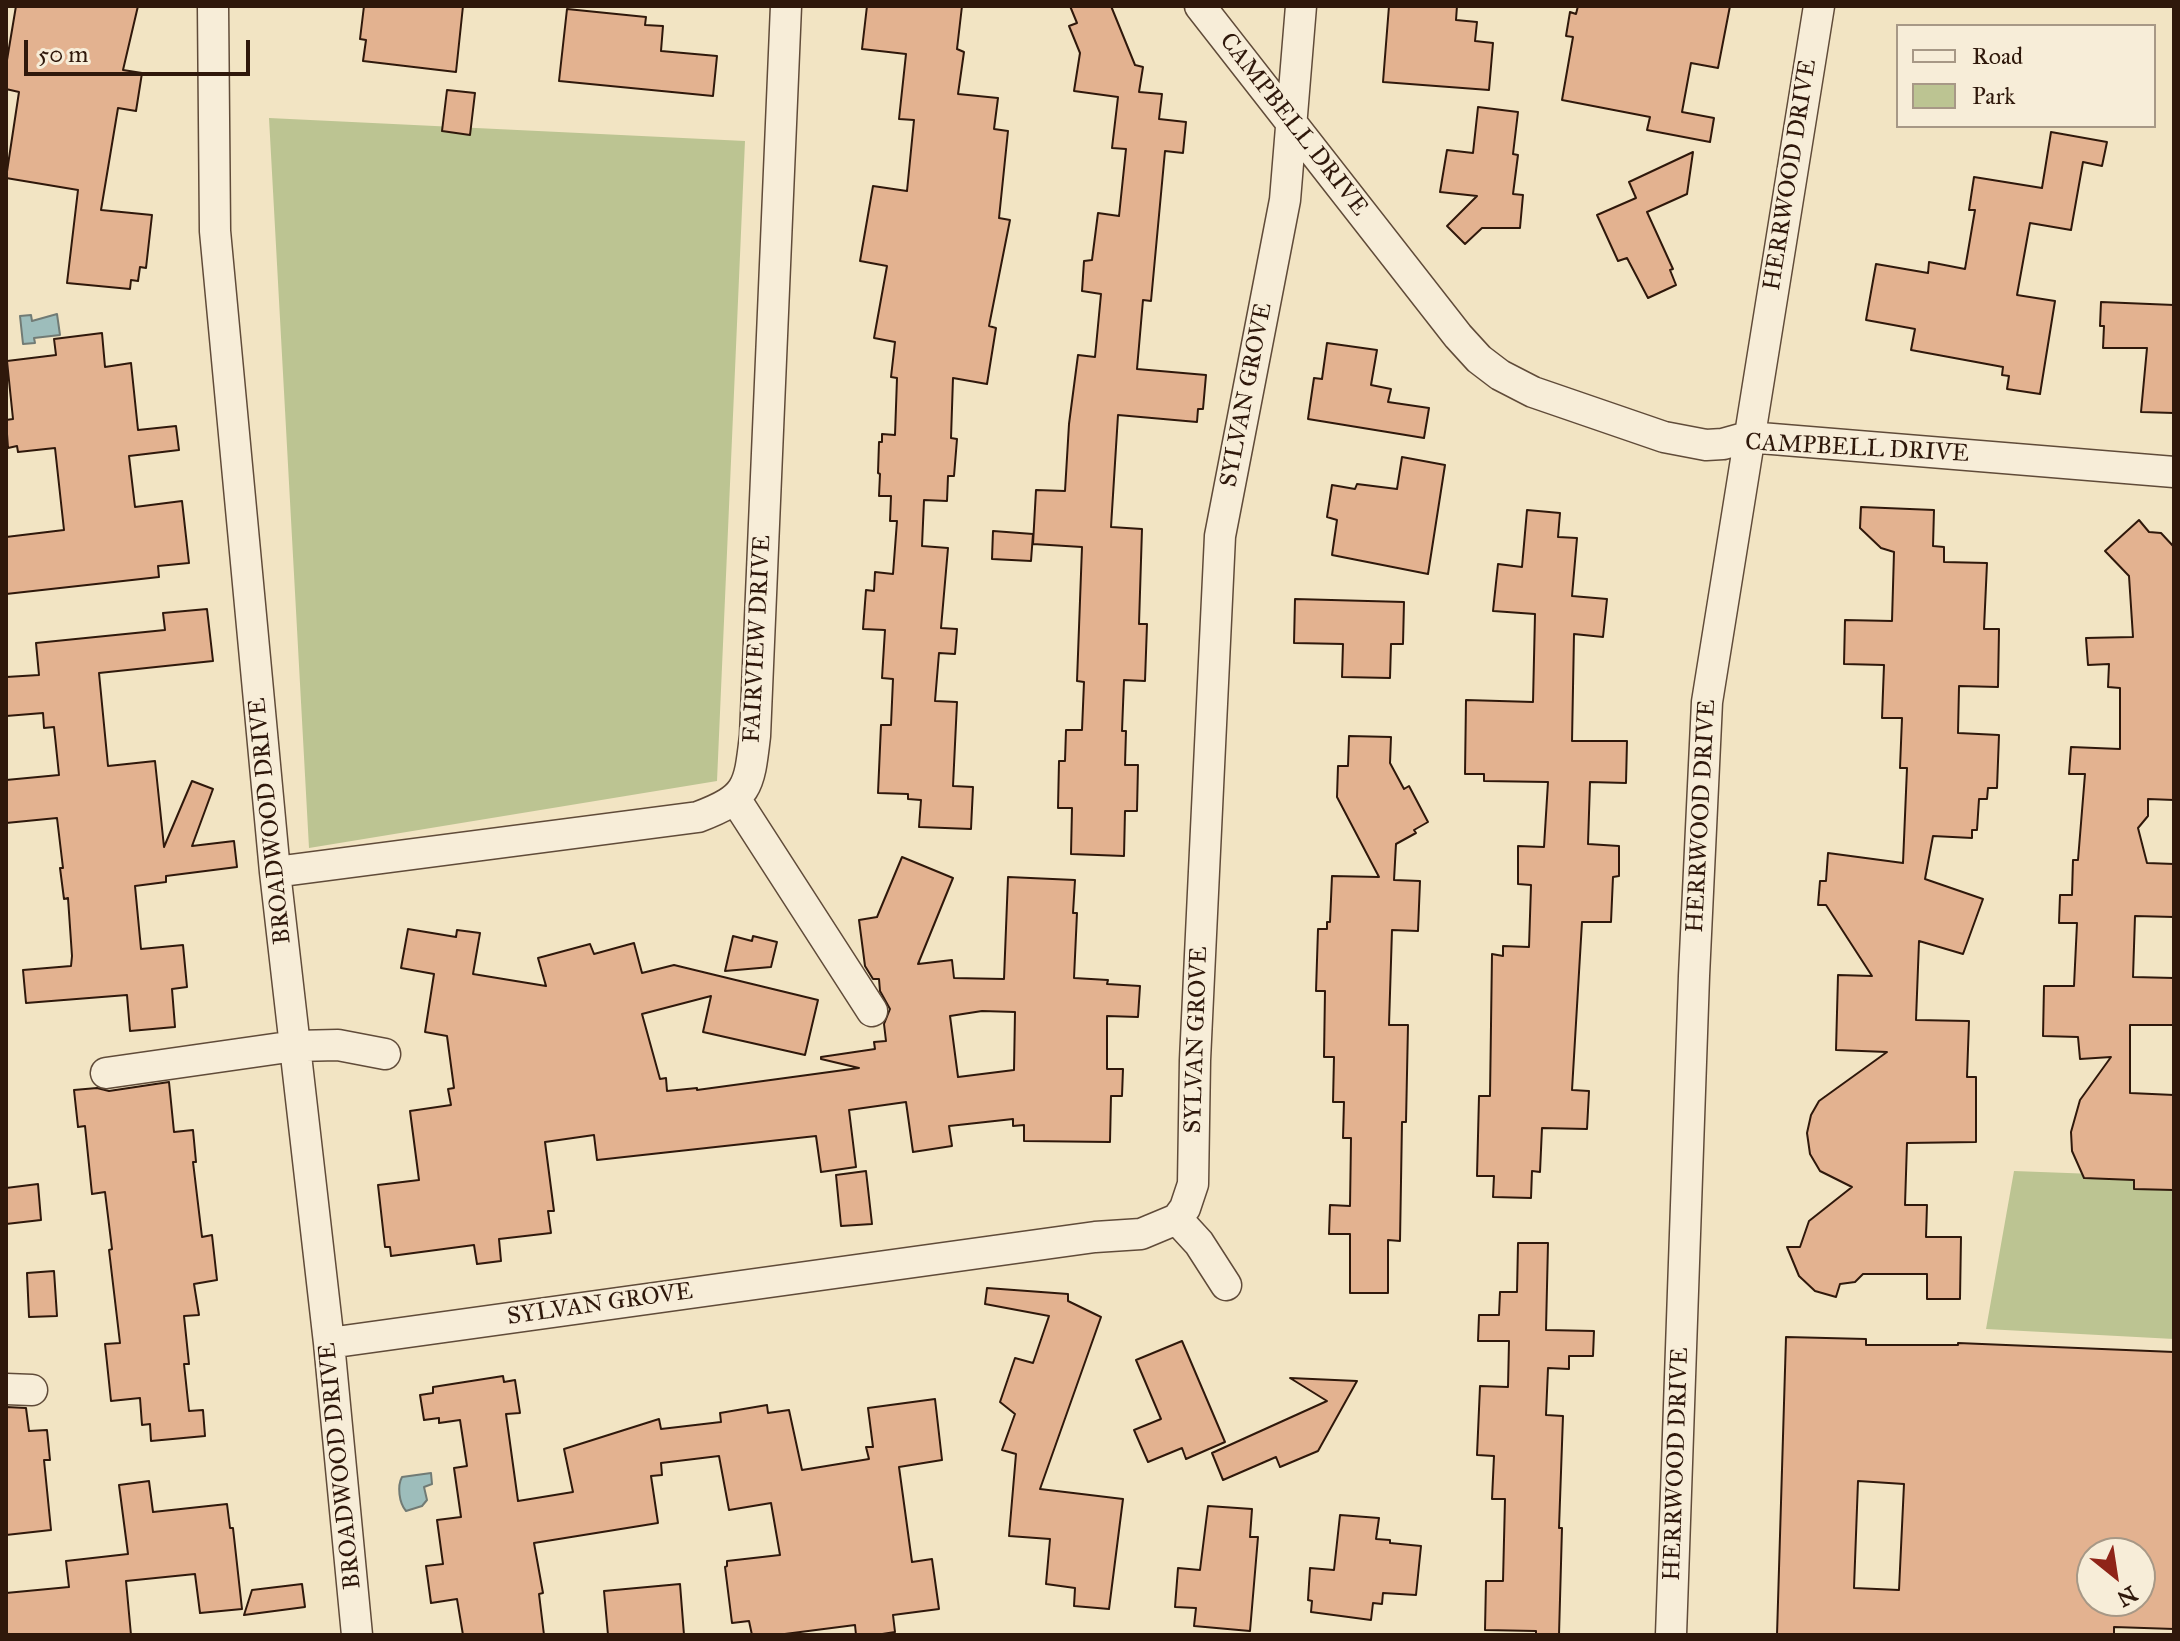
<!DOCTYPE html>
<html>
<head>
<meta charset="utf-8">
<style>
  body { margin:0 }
  #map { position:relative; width:2180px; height:1641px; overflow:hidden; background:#f2e4c3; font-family:"IM FELL Great Primer",serif }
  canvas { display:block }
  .frame { position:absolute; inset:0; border:8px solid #2f180b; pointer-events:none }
  .legend { position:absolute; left:1896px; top:24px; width:260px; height:104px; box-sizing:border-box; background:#f7edd8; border:2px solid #a79886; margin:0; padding:10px 14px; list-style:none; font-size:24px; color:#2f180b }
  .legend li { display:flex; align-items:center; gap:16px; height:40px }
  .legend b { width:40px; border:2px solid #a79886 }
  .north { position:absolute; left:2076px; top:1537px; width:80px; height:80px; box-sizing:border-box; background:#f7edd8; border:2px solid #a79886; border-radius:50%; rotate:150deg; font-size:22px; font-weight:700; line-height:32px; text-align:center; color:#2f180b }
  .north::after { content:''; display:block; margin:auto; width:28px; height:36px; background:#8f2418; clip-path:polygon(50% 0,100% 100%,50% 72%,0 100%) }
  .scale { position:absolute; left:24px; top:40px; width:226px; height:36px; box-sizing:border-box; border:4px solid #2f180b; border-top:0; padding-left:10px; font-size:24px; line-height:28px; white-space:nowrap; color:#2f180b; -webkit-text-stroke:6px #f7edd8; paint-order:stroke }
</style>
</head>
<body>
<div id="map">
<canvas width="2180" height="1641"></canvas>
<div class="frame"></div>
<ul class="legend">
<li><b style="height:10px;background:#f7edd8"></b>Road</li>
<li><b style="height:22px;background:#bcc492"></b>Park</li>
</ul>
<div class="north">N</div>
<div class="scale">50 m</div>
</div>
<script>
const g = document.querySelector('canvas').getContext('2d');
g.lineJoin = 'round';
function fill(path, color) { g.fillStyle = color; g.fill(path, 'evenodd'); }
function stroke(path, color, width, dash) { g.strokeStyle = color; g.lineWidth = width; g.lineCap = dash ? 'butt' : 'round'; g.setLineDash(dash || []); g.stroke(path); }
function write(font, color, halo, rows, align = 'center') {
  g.font = font + ' "IM FELL Great Primer",serif'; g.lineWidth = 6; g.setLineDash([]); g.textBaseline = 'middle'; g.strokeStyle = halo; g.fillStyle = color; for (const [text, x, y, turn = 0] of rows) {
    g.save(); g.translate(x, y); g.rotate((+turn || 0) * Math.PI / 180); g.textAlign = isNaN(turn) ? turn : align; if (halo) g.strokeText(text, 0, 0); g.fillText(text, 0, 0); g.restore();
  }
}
const green = new Path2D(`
  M269,118L745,141L717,781L309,848Z
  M2014,1171L2174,1177V1339L1986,1329Z`);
const water = new Path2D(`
  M57,314L60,335L34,338L35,343L23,344L20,316L31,315L32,321Z
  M431,1473L432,1484L424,1487L427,1500L422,1506L406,1511C399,1503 397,1486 402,1477Z`);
const building = new Path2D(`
  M16,6H138L123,70L142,73L136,111L118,108L101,210L152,215L146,268L140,267L138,281L131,280L130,289L67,283L78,190L6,178L19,92L6,89V66Z
  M364,6H463L456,72L363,61L366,40L360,39Z
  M867,6H962L957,49L964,52L958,94L998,98L994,129L1008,131L999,218L1010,220L989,326L996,328L987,384L953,378L951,438L957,439L954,476H948L947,501L924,500L922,546L948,548L941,628L957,629L955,654L939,653L935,701L957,702L953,786L973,787L971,829L919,827L921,800L908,799V794L878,793L881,725H891L893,679L882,678L885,630L863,629L866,590L874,591L875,572L893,574L897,521H890L891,496H879L880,474L878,473L879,442H882V434L895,435L897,378L891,377L895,342L874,338L887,266L860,261L873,186L907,191L914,120L899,119L906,54L862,49Z
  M1070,6H1111L1135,65L1143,67L1139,92L1162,94L1159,119L1186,122L1183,153L1165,151L1151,301L1143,300L1137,369L1206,375L1203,409H1198L1197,422L1118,415L1111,527L1142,529L1139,624H1147L1145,681L1124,680L1122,731H1126L1125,765H1138L1137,811H1125L1124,856L1071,854L1072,808H1058L1059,761H1065L1066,730H1082L1084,682L1077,681L1082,547L1033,544L1036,490L1065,491L1069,424L1078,355L1095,357L1101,294L1082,291L1084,261L1092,260L1098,213L1119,216L1126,149L1112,148L1118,97L1074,91L1080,53L1069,26L1077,23Z
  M1389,6H1457L1456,20L1477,22L1475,41L1493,43L1489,90L1383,82Z
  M1578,6H1730L1718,68L1691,63L1682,112L1714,118L1710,142L1647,130L1650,117L1562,100L1573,37L1566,36L1570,12L1576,14Z
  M567,9L646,17L645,25L663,26L661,51L717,56L713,96L559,81Z
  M447,90L475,93L470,135L442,131Z
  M1478,107L1518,112L1513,154L1518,155L1513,194L1523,195L1520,228H1482L1465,244L1447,226L1477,196L1440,192L1447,150L1473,153Z
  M2051,132L2107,142L2102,166L2083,162L2071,230L2030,223L2017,295L2055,301L2040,394L2007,389L2009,376L2002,375L2003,367L1911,350L1915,329L1866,320L1876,264L1928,273L1929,262L1965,269L1975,210H1969L1974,177L2042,188Z
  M1693,152L1687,194L1647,212L1673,269L1670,270L1676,285L1648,298L1627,258L1618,261L1597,215L1636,198L1629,182Z
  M2101,302L2174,305V413L2141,412L2147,348H2103L2104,326H2100Z
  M102,333L105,367L131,363L138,430L176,426L179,450L129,456L135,507L182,501L189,563L158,566L159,577L6,594V537L64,530L55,448L18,452L17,446L8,448L6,420L13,419L7,361L56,355L54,339Z
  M1327,343L1377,350L1371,385L1391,389L1388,402L1429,408L1424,438L1308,419L1314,378L1322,379Z
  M1402,457L1445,465L1428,574L1332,555L1337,520L1327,517L1332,485L1355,489L1357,484L1397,489Z
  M1861,507L1934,510L1933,546L1944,547V562L1987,563L1984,629H1999L1998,687L1959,686L1958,733L1999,735L1997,788H1988L1987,799H1979L1977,830H1972V838L1933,836L1925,879L1983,899L1963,954L1919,941L1916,1020L1969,1021L1967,1077H1976V1142L1907,1143L1905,1205H1927L1926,1237H1961L1960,1299H1927V1274H1863L1855,1282L1840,1284L1836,1297L1815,1291L1799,1276L1787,1247H1800L1809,1221L1852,1187L1820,1171L1810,1154L1807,1133L1811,1115L1819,1101L1887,1052L1836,1050L1838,975L1872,976L1826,905H1818L1820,881H1826L1828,853L1903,863L1907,768H1900L1902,718H1882L1884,665L1844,664L1845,620L1892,621L1894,552L1881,548L1860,528Z
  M1527,510L1560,513L1558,537L1577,538L1572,596L1607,599L1603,637L1574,634L1572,741H1627L1626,783L1590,782L1588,844L1619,846V876L1613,877L1611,922H1582L1572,1090L1589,1091L1587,1129L1542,1128L1540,1172L1532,1171L1531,1198L1493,1197L1494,1176H1477L1479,1096H1490L1492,954L1503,956V946L1529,947L1531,885L1518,884V846L1544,847L1548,782L1484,781V774H1465L1466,700L1533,702L1535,614L1493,611L1498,564L1522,567Z
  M2139,520L2149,532L2161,533L2174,547V800L2148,799V816L2138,828L2147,863L2174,864V917L2135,916L2133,977L2174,978V1025H2130V1093L2174,1095V1190L2134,1189V1180L2084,1178L2072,1151L2071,1132L2080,1100L2111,1057L2080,1059L2078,1037L2043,1036L2044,986H2074L2077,923H2059L2060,895H2072L2073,860H2078L2085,774H2069L2071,747L2120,749V688L2108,687L2109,664L2088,665L2086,638L2133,637L2129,576L2105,551Z
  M993,531L1033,534L1031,561L992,559Z
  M1295,599L1404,602L1403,644H1391L1390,678L1342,677L1343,644L1294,643Z
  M207,609L213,661L99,673L108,766L155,761L164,847L192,781L213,789L192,846L234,841L237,867L166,876V882L135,886L141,949L183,945L187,987L172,989L175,1027L130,1031L127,995L26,1003L23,970L71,966L72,956L68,898L64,899L60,868H63L57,818L6,823V780L59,775L54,727L44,728L43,713L6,716V677L39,675L36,643L165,630L163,613Z
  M1349,736L1391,737L1390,763L1404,789L1409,786L1428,822L1414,830L1416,833L1396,844L1394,880L1420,881L1418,931L1392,930L1389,1025H1408L1406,1122H1402L1400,1241L1388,1240V1293H1350V1234H1329L1330,1205L1350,1206L1351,1138H1343L1344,1102H1333L1334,1057H1324L1325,991H1316L1318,929H1327V922H1330L1332,876L1379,877L1337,797L1338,766H1348Z
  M902,857L953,878L918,964L952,960L954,978L1004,979L1008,877L1075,880L1073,913H1077L1074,978L1108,980L1107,984L1140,986L1138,1017L1107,1016V1069H1123L1122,1096H1111L1110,1142L1024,1141V1125L1013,1126V1119L949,1126L952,1146L913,1152L906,1102L849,1110L856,1167L821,1172L816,1136L597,1160L594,1135L545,1142L554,1211H548L551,1233L499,1239L501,1261L477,1264L474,1245L391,1256L390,1247H385L378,1185L419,1180L410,1111L451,1105L448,1089L454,1088L447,1036L425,1032L434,974L401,968L408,929L456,937L457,930L480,933L473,974L546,986L538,958L590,944L594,954L634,943L642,973L674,965L818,1000L805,1055L703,1032L711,996L642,1014L660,1079L666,1078L667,1091L697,1088V1090L859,1068L821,1059V1057L875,1049L874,1042L886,1041L884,1024L890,1009L880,991L879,979H873L865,966L859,920L877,917ZM982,1011L1015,1012L1014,1070L958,1077L950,1016Z
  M733,936L752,941L753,936L777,942L771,967L725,971Z
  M169,1082L174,1132L193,1130L196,1162H193L202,1237L212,1235L217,1280L194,1284L199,1315L184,1316L189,1364H184L189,1411L203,1410L205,1436L151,1441L150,1424L142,1425L140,1398L111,1401L105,1344L120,1343L109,1250L112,1249L105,1192L92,1194L85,1126L78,1127L74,1090L97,1088L109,1091Z
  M866,1171L872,1224L841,1226L836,1175Z
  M38,1184L41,1220L6,1224V1188Z
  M1518,1243H1548L1546,1330L1594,1331L1593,1356H1569V1369L1548,1368L1546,1415L1563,1416L1559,1528H1562L1559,1635H1536V1631L1485,1630L1486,1581H1503L1505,1499H1492L1494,1456L1477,1455L1480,1386L1508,1387L1509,1341H1478L1479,1315H1499L1500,1292H1517Z
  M54,1271L57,1316L29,1317L27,1273Z
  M987,1288L1068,1294V1301L1101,1317L1040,1489L1123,1499L1109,1609L1074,1606L1075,1588L1046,1584L1050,1539L1009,1536L1016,1454L1002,1450L1015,1414L1000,1402L1015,1358L1033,1363L1049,1316L985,1304Z
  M1786,1337L1866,1339V1345H1958V1343L2174,1352V1629L2114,1627V1635H1777ZM1858,1481L1904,1484L1899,1590L1854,1588ZM2092,1553H2140V1601H2092Z
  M1182,1341L1225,1442L1186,1459L1182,1448L1148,1462L1134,1430L1161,1419L1136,1360Z
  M503,1376L504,1382L515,1380L520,1413L506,1414L518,1501L573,1492L564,1449L659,1419L661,1429L721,1422L720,1413L767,1405L768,1413L789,1410L802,1470L869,1459L866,1447H873L868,1408L935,1399L942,1460L899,1467L912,1562L932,1559L939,1609L893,1615L895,1632L876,1635H856L855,1625L777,1635H752L749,1621L732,1623L725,1567L727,1566V1561L780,1555L771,1503L729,1510L719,1456L661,1463L662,1475L651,1476L658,1523L534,1543L543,1593L539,1594L544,1635H463L457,1599L431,1603L426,1566L443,1564L437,1520L461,1517L454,1468L467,1466L460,1420L439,1423V1418L424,1420L420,1395L433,1393V1387Z
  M1290,1378L1357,1381L1318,1451L1280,1467L1276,1457L1223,1480L1212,1453L1327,1401Z
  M6,1407L26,1408L29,1431L47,1430L50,1460H44L51,1530L6,1535Z
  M149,1481L153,1512L227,1504L230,1528H233L242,1609L200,1613L195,1574L126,1581L131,1635H6V1593L69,1587L66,1561L128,1554L119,1485Z
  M1208,1506L1252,1509L1250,1537H1258L1250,1631L1194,1626L1196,1608L1175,1607L1178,1568L1200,1570Z
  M1340,1515L1379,1518L1376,1539L1390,1540V1543L1421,1546L1416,1595L1383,1593L1382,1604L1373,1603L1371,1620L1311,1612L1312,1601L1308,1600L1310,1568L1334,1570Z
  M302,1584L305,1607L244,1615L252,1590Z
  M680,1584L684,1635H608L604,1591Z`);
const minor = new Path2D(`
  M213,6L215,231L275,872L329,1343L357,1635
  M1200,6L1458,336L1479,359L1500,375L1533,392L1664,437L1706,445L1723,444L1748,437L2174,472
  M736,800L872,1011
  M275,872L698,817C748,798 749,788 755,736L786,6
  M106,1073L295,1046L338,1045L385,1054
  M1177,1219L1199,1243L1226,1285
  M329,1343L1095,1237L1141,1234L1177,1219L1185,1208L1193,1184L1195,1060L1220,536L1285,200L1301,6
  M6,1389L32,1390
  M1671,1635L1694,976L1707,702L1819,6`);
const streetNames = [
  ["CAMPBELL DRIVE",1293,125,52],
  ["HERRWOOD DRIVE",1791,175,-81],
  ["SYLVAN GROVE",1247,395,-79],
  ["CAMPBELL DRIVE",1857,449,3],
  ["FAIRVIEW DRIVE",758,639,-87],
  ["HERRWOOD DRIVE",1702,816,-87],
  ["BROADWOOD DRIVE",271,821,-96],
  ["SYLVAN GROVE",1197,1040,-88],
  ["SYLVAN GROVE",600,1305,-8],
  ["HERRWOOD DRIVE",1677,1464,-88],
  ["BROADWOOD DRIVE",341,1466,-96]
];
fill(green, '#bcc492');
fill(water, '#9dbdbb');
stroke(water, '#717b75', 2);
fill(building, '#e3b290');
stroke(building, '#2f180b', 2);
stroke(minor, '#604b39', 33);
stroke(minor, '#f7edd8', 30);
write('24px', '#2f180b', '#f7edd8', streetNames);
</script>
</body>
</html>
